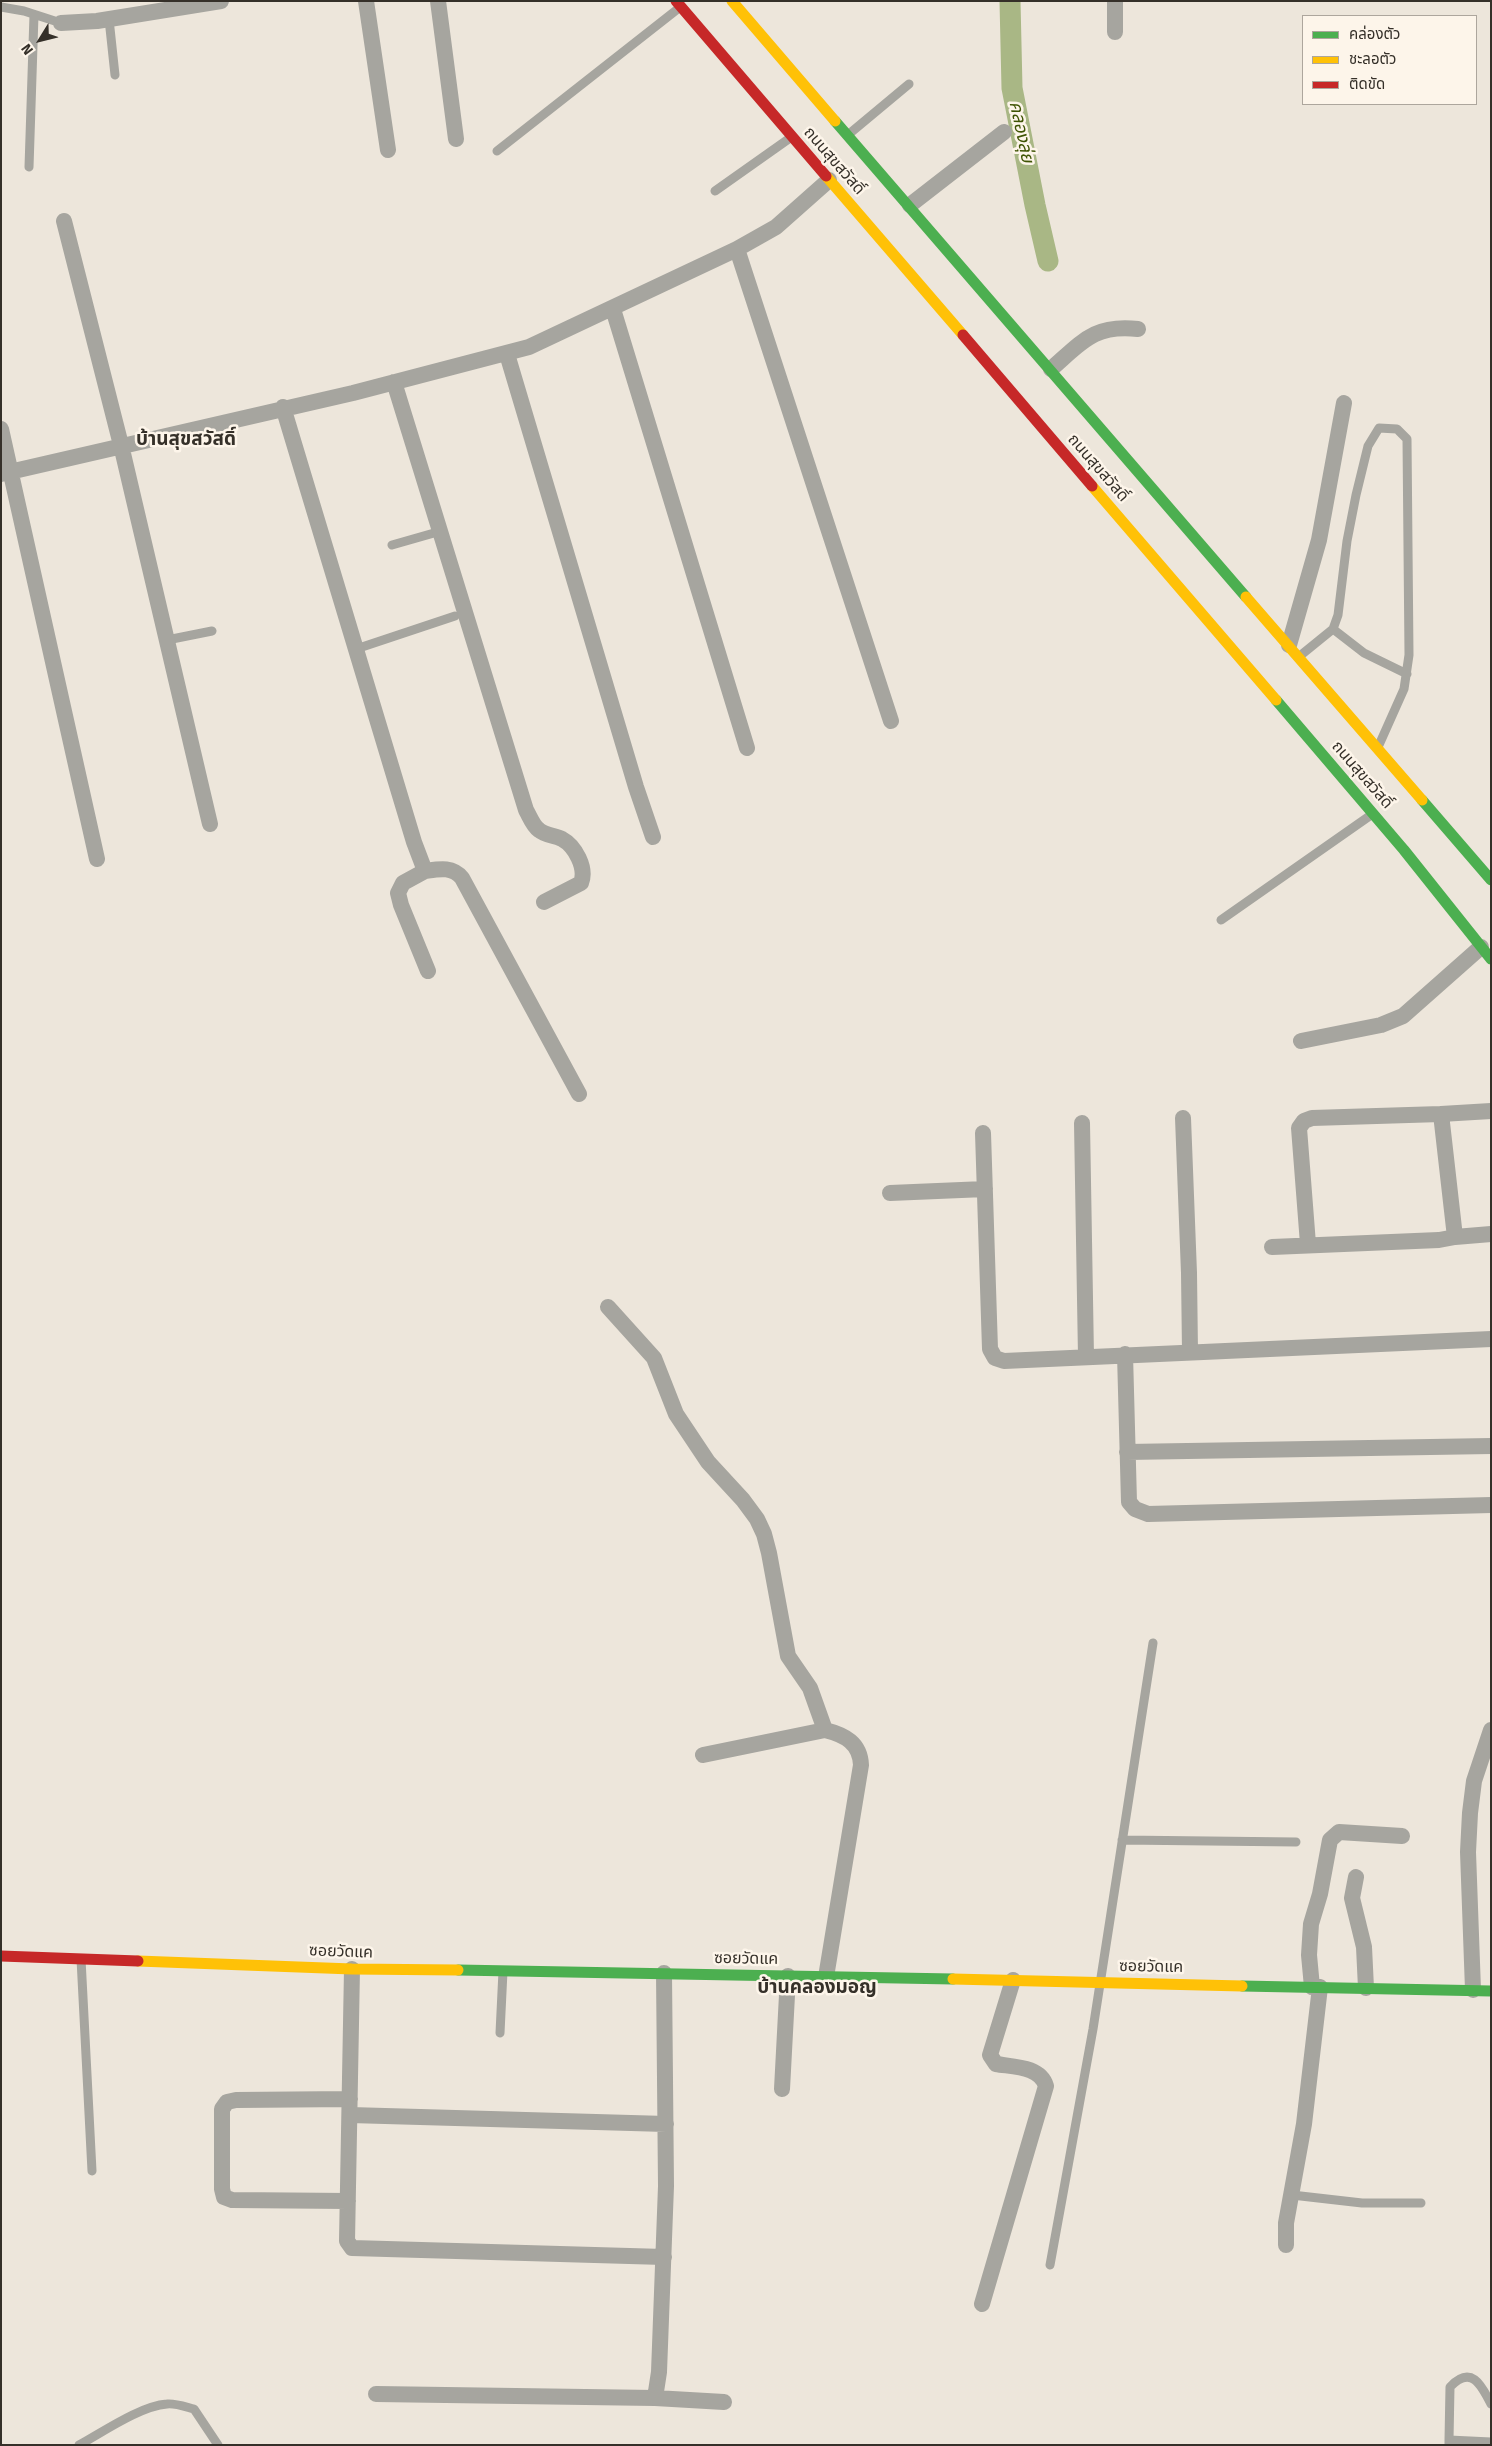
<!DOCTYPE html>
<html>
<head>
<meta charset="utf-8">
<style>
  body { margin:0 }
  #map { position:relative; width:1492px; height:2446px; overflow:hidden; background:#ede6db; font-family:"Fira Sans","Noto Sans Thai",sans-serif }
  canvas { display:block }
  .frame { position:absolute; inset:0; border:2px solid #353029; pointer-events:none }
  .legend { position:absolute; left:1302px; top:15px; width:175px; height:90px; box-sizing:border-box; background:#fdf5ea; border:1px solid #ada69d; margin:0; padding:6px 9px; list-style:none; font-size:15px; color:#353029 }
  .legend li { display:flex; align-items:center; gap:10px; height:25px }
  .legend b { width:25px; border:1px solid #ada69d }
  .north { position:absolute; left:15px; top:15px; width:50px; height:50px; -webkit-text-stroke:4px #fdf5ea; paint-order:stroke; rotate:234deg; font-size:14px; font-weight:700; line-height:20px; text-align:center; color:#353029 }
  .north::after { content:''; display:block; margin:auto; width:18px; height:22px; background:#353029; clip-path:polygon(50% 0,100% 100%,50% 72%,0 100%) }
</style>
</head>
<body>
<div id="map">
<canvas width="1492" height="2446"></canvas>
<div class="frame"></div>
<ul class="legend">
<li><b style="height:6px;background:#4caf50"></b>คล่องตัว</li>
<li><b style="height:6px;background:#ffc107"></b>ชะลอตัว</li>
<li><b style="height:6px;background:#c62828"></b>ติดขัด</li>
</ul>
<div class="north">N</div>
</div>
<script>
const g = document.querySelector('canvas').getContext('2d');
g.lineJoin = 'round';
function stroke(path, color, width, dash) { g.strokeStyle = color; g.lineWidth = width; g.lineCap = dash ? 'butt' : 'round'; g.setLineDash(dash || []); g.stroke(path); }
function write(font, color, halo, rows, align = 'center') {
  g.font = font + ' "Fira Sans","Noto Sans Thai",sans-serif'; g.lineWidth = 5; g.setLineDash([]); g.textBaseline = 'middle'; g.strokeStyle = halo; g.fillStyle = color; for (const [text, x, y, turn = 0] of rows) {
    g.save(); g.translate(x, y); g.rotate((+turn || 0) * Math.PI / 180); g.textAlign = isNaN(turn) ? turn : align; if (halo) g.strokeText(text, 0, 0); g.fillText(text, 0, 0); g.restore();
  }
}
const canal = new Path2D(`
  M1010,1L1012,88L1035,205L1048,261`);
const lane = new Path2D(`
  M1,7L24,11L61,23
  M109,19L115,75
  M849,134L909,84
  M497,151L679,8
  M29,167L34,15
  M715,191L790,138
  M392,545L441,531
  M1333,629L1364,653L1407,674
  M167,640L212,631
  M356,649L455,616
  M1301,655L1333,629L1338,615L1347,541L1356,495L1368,446L1379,428L1397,429L1407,439L1409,655L1404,689L1379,745
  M1221,920L1371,815
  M1122,1840L1296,1842
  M81,1959L92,2171
  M500,2033L503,1971
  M1292,2195L1362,2203H1421
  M1050,2265L1093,2029L1153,1643
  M1449,2440L1450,2387C1471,2365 1481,2384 1491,2404
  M79,2445C103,2432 140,2406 167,2404C175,2403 186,2407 194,2409L218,2445
  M1449,2445V2440L1491,2442`);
const street = new Path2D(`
  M366,1L388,150
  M438,1L456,139
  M61,23L97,21L221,1
  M1115,32V1
  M910,205L1004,132
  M64,221L121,445L210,824
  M737,249L891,721
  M613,309L747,748
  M507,354L636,787L653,837
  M1051,369C1082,342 1094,324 1138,329
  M394,382L526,810C530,817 533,826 539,830C546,836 555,835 562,839C575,846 587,868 581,883L544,902
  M283,407L414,842L425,871C439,869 452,866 462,878L579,1094
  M1,429L97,859
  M1,474L353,393L529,347L737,249L776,227L829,180
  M1289,645L1319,540L1344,403
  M425,871L403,883L398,893L401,905L428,971
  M1301,1041L1381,1025L1403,1016L1481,947
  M1183,1118L1189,1273L1190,1352
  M1082,1123L1086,1357
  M983,1133L990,1349L995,1358L1004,1361L1491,1339
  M890,1193L985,1189
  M1455,1237L1491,1234
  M1308,1244L1299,1128L1304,1121L1312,1118L1441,1114
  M1272,1247L1439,1240L1455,1237L1441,1114L1491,1111
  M608,1307L654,1358L676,1414L708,1462L743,1500L757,1519L764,1534L769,1553L788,1656L810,1688L825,1730
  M1125,1354L1129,1502L1135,1509L1148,1514L1491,1505
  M1127,1452L1491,1446
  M703,1755L825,1730C845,1735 860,1743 861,1765L826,1977
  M1356,1877L1352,1898L1364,1947L1366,1988
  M352,1969L347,2241L352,2248L664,2257
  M1312,1987L1309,1955L1311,1924L1320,1894L1330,1840L1339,1832L1402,1836
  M1473,1990L1468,1852L1470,1813L1474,1781L1491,1730
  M782,2089L788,1976
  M350,2115L666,2124
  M348,2201L232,2200L224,2197L222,2189V2109L227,2102L236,2100L350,2099
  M1286,2245V2223L1304,2124L1320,1987
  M982,2304L1046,2086C1040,2066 1013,2067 996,2064L990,2055L1013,1980
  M376,2394L655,2398L659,2372L666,2186L664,1973
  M655,2398L724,2402`);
const fast = new Path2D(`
  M835,121L1246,597
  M1276,700L1404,850L1491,959
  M1422,800L1491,880
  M458,1970L953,1979
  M1242,1986L1491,1991`);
const slow = new Path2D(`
  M732,1L835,121
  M826,176L963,335
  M1092,486L1276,700
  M1246,597L1422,800
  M138,1961L352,1969L458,1970
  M953,1979L1242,1986`);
const jam = new Path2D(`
  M676,1L826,176
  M963,335L1092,486
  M1,1956L138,1961`);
const streetNames = [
  ["ถนนสุขสวัสดิ์",834,161,49],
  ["ถนนสุขสวัสดิ์",1098,468,49],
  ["ถนนสุขสวัสดิ์",1362,775,49],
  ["ซอยวัดแค",341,1952,2],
  ["ซอยวัดแค",746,1959,1],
  ["ซอยวัดแค",1151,1967,1]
];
const waterNames = [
  ["คลองลุ่ย",1021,132,78]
];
const quarterNames = [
  ["บ้านสุขสวัสดิ์",186,440],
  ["บ้านคลองมอญ",817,1988]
];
stroke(canal, '#a9b785', 21);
stroke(lane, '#a6a59f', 9);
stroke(street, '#a6a59f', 16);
stroke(fast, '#4caf50', 11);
stroke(slow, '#ffc107', 11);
stroke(jam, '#c62828', 11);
write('16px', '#353029', '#fdf5ea', streetNames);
write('italic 18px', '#3f5404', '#fdf5ea', waterNames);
write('bold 19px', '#353029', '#fdf5ea', quarterNames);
</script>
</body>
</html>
